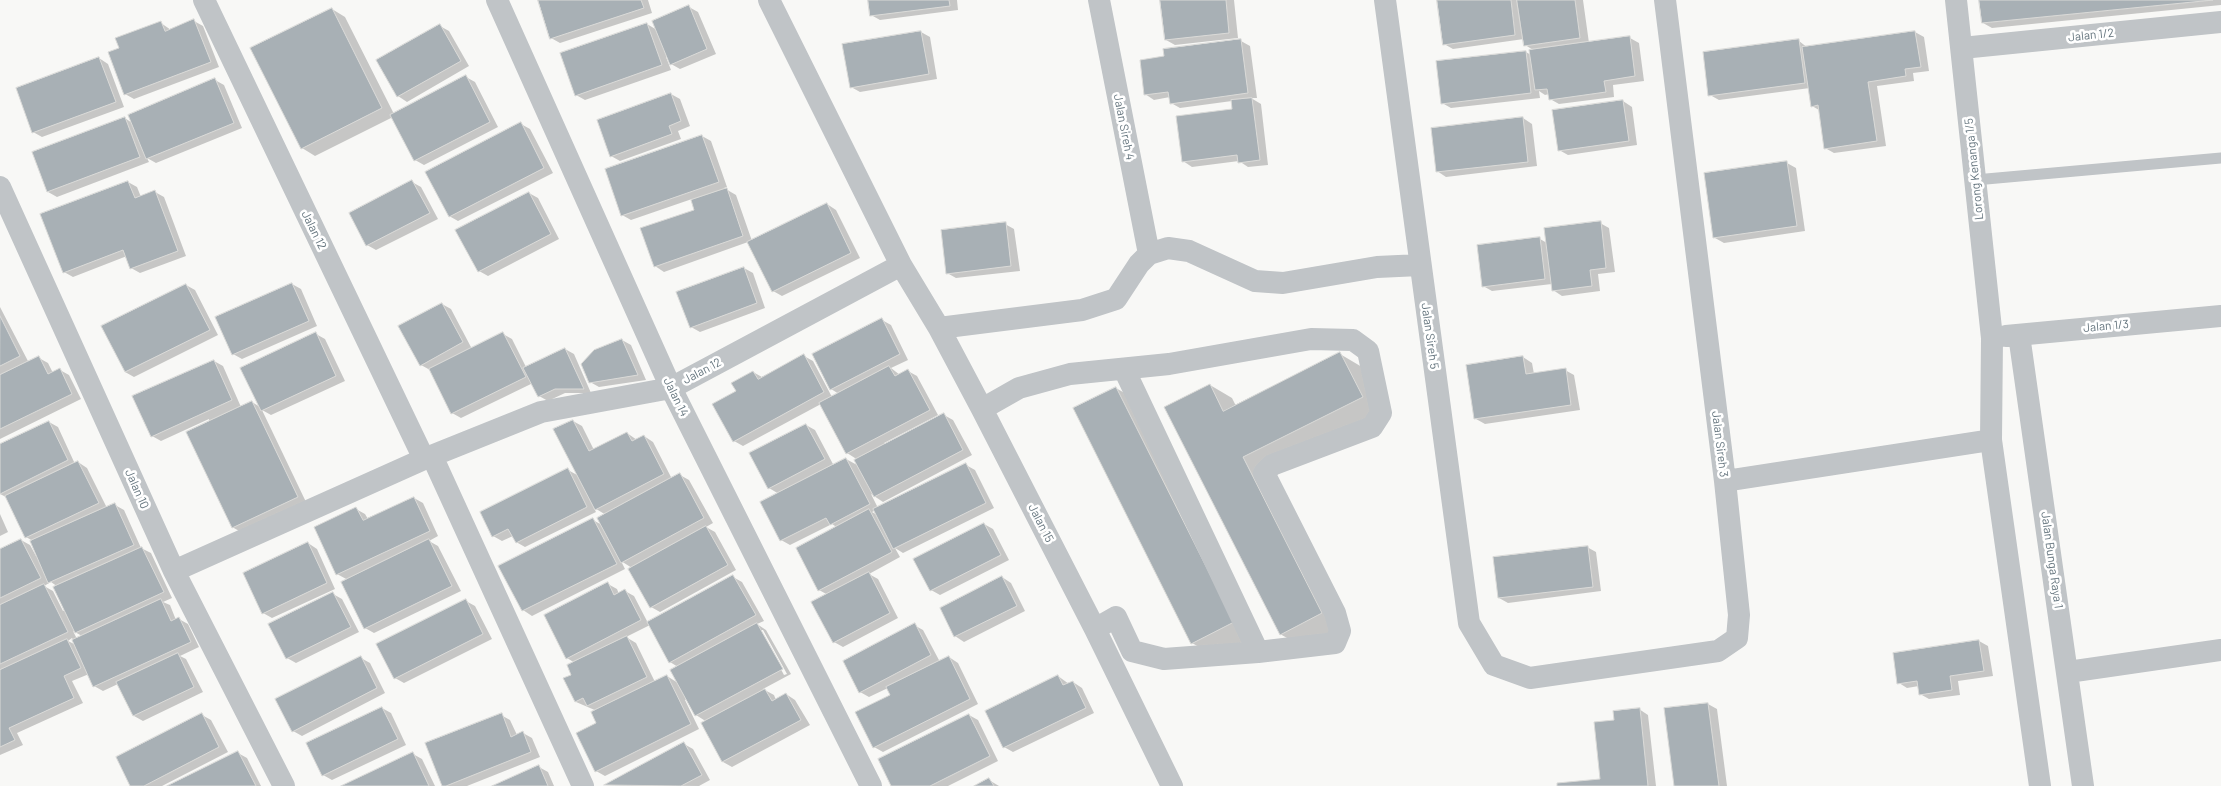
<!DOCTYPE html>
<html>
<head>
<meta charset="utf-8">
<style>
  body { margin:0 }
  canvas { display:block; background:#f8f8f6 }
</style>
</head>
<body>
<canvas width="2221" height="786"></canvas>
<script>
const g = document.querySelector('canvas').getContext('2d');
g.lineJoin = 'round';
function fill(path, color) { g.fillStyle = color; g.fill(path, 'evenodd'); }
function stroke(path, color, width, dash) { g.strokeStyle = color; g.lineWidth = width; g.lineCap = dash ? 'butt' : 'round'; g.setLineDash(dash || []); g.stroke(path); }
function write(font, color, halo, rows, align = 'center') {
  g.font = font + ' Barlow,sans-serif'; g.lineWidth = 5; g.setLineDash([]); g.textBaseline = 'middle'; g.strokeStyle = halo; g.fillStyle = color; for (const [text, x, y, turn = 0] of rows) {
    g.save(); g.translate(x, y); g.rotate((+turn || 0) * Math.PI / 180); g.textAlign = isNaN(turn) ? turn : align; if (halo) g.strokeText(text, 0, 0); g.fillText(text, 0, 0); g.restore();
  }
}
const shadow = new Path2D(`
  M539,0H648L652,13L560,43L551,38Z
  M869,0H957L958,10L880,20L871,15Z
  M1161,0H1234L1238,38L1175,45L1166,40Z
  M1438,0H1583L1589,43L1630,38L1639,43L1644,81L1613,85L1614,97L1559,104L1550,99L1549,94L1545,95L1539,91L1540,98L1451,108L1442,103L1526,52L1531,55L1535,51L1525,45L1524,39L1453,49L1444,44Z
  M1980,0H2221V5L1992,28L1983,23Z
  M689,7L698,12L716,54L680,69L671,64L668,56L666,57L671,70L585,100L576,95L647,24L657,30Z
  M332,9L345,17L394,114L466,77L475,82L498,127L424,165L415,160L393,117L315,156L302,148Z
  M194,21L203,26L219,67L134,99L125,94L120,49L161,23L171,30Z
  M440,26L449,31L469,66L407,102L398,96Z
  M921,32L930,37L937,79L860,92L851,87Z
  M1915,32L1924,37L1929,71L1913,73L1914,81L1877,86L1886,146L1834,153L1825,148L1819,110L1812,106L1810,88L1719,100L1710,95L1799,41L1808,48Z
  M1241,41L1250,46L1257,98H1251L1261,104L1268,165L1248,167L1239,161L1192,167L1183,161L1234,110L1232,101L1180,108L1171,103L1170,97L1154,100L1145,94Z
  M99,58L108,64L124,107L42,137L33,132Z
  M215,80L224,85L242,128L156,163L147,158L149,162L57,197L48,192L125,118L132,123Z
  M671,94L680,99L690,126L678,131L681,139L620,161L611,156Z
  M1623,101L1632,107L1637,145L1568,155L1559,150Z
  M1523,118L1532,124L1537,166L1446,177L1437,171Z
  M521,124L530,129L553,173L458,221L449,216Z
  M702,136L711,141L727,187L724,188L736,195L752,241L827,204L836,210L860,258L782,296L773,291L748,242L664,272L655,266L696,210L692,199L631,220L622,215L606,170Z
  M1787,163L1796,168L1805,231L1724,243L1715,238Z
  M128,182L137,187L141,197L155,192L164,197L186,256L140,273L131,268L127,256L73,277L64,272Z
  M412,182L421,187L438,219L376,250L367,245Z
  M529,193L538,198L559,239L488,276L479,271Z
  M1600,223L1609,228L1615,272L1598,274L1600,291L1562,296L1553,290L1552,284L1492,291L1483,286L1540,239L1547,243Z
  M1005,224L1014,229L1020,271L956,278L947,273Z
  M744,268L753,273L765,308L700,332L691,327Z
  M292,284L301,289L317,326L242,359L233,354Z
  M186,285L195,290L218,335L134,377L125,372Z
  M442,304L451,309L472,349L503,334L512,339L526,367L565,349L574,354L591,393H565L548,401L539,396L533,383L461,418L452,413L430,370L421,365Z
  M0,307L29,363L39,358L48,363L53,373L60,370L69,375L81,399L0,439Z
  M882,320L891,325L908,360L891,368L900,375L908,371L917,376L938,415L884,443L885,445L944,415L953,420L972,455L883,502L871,494L878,508L966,465L975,470L994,508L903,553L895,548L900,557L869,574L878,579L898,618L843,647L834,642L828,595L819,590L838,528L832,524L790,545L781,540L779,494L769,488L806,425L815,430L834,466L846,459L859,466L858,460L847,453L821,404L743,446L734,441L738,392L753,372L762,377L804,356L813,361L832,397L839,394L831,389ZM876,510L879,516L872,512Z
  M316,334L325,339L345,381L271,415L262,410L306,502L241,532L232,527L209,419L161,441L152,436L214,361L223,366L241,407L252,402L260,407Z
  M622,340L631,345L646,380L599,387L590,382Z
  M1340,354L1362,367L1384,410L1265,470L1344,626L1303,647L1280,634L1210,385L1232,398L1236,406Z
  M1523,357L1532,363L1534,374L1565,370L1574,375L1580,410L1485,424L1476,419Z
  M1116,388L1138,401L1256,635L1215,656L1192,643Z
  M573,421L582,426L594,450L627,433L637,440L644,436L653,442L672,479L680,475L689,480L713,523L706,527L715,532L736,570L660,612L651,607L632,568L621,561L625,569L532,616L523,610L593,520L602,525L606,515L593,507L596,512L525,547L516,542L513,536L502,541L493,536L568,470L579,476Z
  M49,422L58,427L75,464L78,462L87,468L107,508L115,505L124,510L141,548L151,553L172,598L163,602L170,605L176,620L179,619L188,624L199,647L180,656L186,659L203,692L143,721L134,716L118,684L103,691L94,686L89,674L72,681L83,703L17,733L23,745L0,755V551L21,540L30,545L36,556L38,555L33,541L26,537L8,498L0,494V446ZM51,582L58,587L65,610L63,611L53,591L44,586ZM73,631L82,636L77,639ZM72,638L76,645L68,641Z
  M414,498L423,503L438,536L429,541L438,546L461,591L374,633L365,628L348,580L337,574L356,509L365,514L368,519Z
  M0,514L8,532L0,536Z
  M984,524L993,529L1009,560L940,595L931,590Z
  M308,543L317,549L335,589L272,618L263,613Z
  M1587,547L1596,552L1601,591L1508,603L1499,598Z
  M733,577L742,582L764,621L757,624L766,630L791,674L763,689L774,695L776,700L786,694L795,700L810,725L732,767L723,762L703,724L707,722L696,715L687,699L685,700L699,729L605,776L596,771L597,711L576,702L573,675L575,663L567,658L608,584L617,589L619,594L625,591L634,596L648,623ZM650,625L670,662L678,667V683L667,676L655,682L636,643L626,637ZM760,630H763L787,674L784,675Z
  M1002,577L1011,583L1025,611L964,642L955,636L941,609Z
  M333,594L342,599L359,632L296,663L287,658Z
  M466,601L475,606L492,639L404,683L395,678Z
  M914,625L923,630L940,662L949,657L958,663L978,704L883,752L874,747L892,695L888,688L869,697L860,692Z
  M1979,641L1988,646L1993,676L1958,681L1960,695L1929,699L1920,694L1919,686L1907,688L1899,683Z
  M361,658L370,663L385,693L302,736L293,731Z
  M1058,676L1069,684L1073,682L1082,688L1094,713L1013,752L1004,747Z
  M1708,704L1717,709L1727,786H1676Z
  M382,708L391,713L406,745L332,780L323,775Z
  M1639,709L1648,715L1656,786H1559L1602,780L1615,721Z
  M202,715L211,720L228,752L162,786H132Z
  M501,715L510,720L517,735L523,733L532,738L540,757L467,786H443Z
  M969,715L978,720L998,761L948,786H893Z
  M684,744L693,749L710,780L699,786L606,785Z
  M238,753L247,758L261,786H170Z
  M413,754L422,759L435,786H344Z
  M539,767L548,772L554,786H495Z
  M989,780L999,786H977Z`);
const building = new Path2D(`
  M538,0H641L644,8L550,39Z
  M868,0H949L950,6L870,16Z
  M1160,0H1226L1229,33L1165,40Z
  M1437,0H1511L1515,35L1443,45Z
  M1517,0H1575L1580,38L1524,46Z
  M1979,0H2213L1982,23Z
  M689,5L707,49L670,65L652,21Z
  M332,8L382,108L301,149L250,48Z
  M194,19L211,62L124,95L108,52L119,48L115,38L161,21L165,31Z
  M647,23L662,65L575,96L560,53Z
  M440,24L461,61L397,97L376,60Z
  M921,31L929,74L850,88L842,44Z
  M1915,31L1921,67L1905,69L1906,76L1868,82L1877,141L1824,149L1818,105L1811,107L1802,47Z
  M1630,36L1635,76L1604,81L1606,92L1549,100L1547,89L1535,90L1529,50Z
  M1241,39L1248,93L1170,104L1168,92L1144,95L1140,60L1164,56L1163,49Z
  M1799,39L1805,83L1708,96L1703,52Z
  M1526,51L1531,93L1441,104L1436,61Z
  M99,57L116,102L32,133L16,88Z
  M466,75L490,122L414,161L390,115Z
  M215,78L234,123L146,159L128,115Z
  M671,93L681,121L669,126L672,134L610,157L597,120Z
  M1252,98L1260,160L1238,163L1237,155L1182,162L1176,116L1232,109L1231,100Z
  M1623,100L1629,141L1558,151L1552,110Z
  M125,117L140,157L47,192L32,152Z
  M1523,117L1528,162L1436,172L1431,128Z
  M521,122L544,168L449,217L425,172Z
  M702,135L719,182L621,216L605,169Z
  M1787,161L1797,226L1713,238L1704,173Z
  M412,180L430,213L366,246L349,213Z
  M128,181L135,198L155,190L178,251L130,269L123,250L63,273L40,214Z
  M727,188L743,236L654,267L640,228L694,210L691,200Z
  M529,192L551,234L478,272L455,230Z
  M827,203L851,253L772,292L747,242Z
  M1601,221L1606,268L1590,270L1592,286L1552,291L1544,228Z
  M1006,222L1011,266L946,274L941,230Z
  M1540,237L1545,279L1482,287L1477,245Z
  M744,267L757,303L690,328L676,292Z
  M292,283L309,321L232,355L215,317Z
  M186,284L210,330L125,372L101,326Z
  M442,303L463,342L420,366L398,326Z
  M0,316L20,356L0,366Z
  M882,318L900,354L830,390L812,354Z
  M316,332L336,376L261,411L240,368Z
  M503,332L526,377L451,414L429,369Z
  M622,339L638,375L589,383L581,364L594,350Z
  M565,348L584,389H555L538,397L523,368Z
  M1340,352L1363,397L1243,457L1322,613L1280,635L1164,407L1210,384L1223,411Z
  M804,354L824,392L733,442L712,404L736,391L731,383L753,371L758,379Z
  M39,356L48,374L60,368L72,394L0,429V375Z
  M1523,356L1526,374L1566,368L1571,405L1474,419L1466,365Z
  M214,360L232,400L151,437L132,396Z
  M889,366L895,376L908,369L930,410L846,454L819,403Z
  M1116,387L1234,622L1191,644L1073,408Z
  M252,401L298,497L232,528L186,432Z
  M944,413L963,450L874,497L854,460Z
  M573,420L589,451L627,432L632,441L644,435L664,474L595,510L553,429Z
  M49,421L68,460L0,494V444Z
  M806,424L825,459L768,489L749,453Z
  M846,458L870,504L830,525L826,518L780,541L760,502Z
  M78,461L99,503L25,538L5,496Z
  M966,463L986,503L893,549L873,509Z
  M568,468L587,507L516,543L508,529L492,537L480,512Z
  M680,473L704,518L621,563L597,518Z
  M414,497L430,531L336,575L314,527L356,507L363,520Z
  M115,503L134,545L48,583L30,541Z
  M869,509L892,552L818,591L796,548Z
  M593,518L617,564L522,611L498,566Z
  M984,523L1001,555L930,591L913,559Z
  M706,526L728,565L650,608L628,569Z
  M21,539L41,578L0,598V549Z
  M429,539L452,586L364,629L341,582Z
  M308,542L327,583L262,614L243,573Z
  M1588,546L1593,587L1498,598L1493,557Z
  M142,547L164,592L75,633L53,587Z
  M869,572L890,613L833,643L811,602Z
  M733,575L756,615L669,663L647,622Z
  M1002,576L1017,606L954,637L940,608Z
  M608,582L614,595L625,589L641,620L566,659L544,615Z
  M44,584L68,632L0,664V605Z
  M333,592L351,627L286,659L268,624Z
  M161,599L171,621L179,617L191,642L93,687L72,640Z
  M466,599L483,634L394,679L376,644Z
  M757,623L783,669L695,716L670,670Z
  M915,623L931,655L859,693L843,661Z
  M627,636L647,677L587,706L583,698L575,702L563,678L571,675L567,665Z
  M67,639L81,668L64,676L74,698L9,728L15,740L0,747V670Z
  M1979,640L1984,671L1950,676L1952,690L1919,695L1917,681L1897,684L1893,653Z
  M178,653L194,687L133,716L116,682Z
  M361,656L377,688L292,732L275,699Z
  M949,656L970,699L873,748L855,712L890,695L886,687Z
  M667,675L691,724L595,772L576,733L596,723L591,712Z
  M1058,675L1063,685L1073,681L1086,708L1003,748L985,711Z
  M765,689L772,701L786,693L801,720L722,762L701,723Z
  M1708,703L1719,786H1674L1664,708Z
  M382,707L398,739L322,776L306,743Z
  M1640,708L1648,786H1557V783L1600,779L1594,722L1614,720L1613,711Z
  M202,713L219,747L144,786H130L116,757Z
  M502,713L511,737L523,731L531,752L446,786H442L425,743Z
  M969,714L990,756L930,786H891L878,759Z
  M684,742L702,775L681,786L604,785Z
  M238,751L256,786H167Z
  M413,752L429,786H341Z
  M539,765L548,786H492Z
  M989,778L994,786H974Z`);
const lane = new Path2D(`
  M1975,180L2221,158`);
const street = new Path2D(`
  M204,0L424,459
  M497,0L671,388L871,786
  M769,0L901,265L939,328L982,409L1095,629L1172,786
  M1099,0L1149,254
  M1385,0L1469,623L1494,665L1530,678L1718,651L1737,638L1739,615L1725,481L1665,0
  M1956,0L1992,338L1991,440L2040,786
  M1962,48L2221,22
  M0,187L174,571L284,786
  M939,328L1082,310L1116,299L1139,264L1149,254L1168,248L1189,251L1255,281L1283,283L1377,267L1420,265
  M2019,335L2083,786
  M2006,336L2221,316
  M1124,369L1258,652
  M982,409L1019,388L1070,374L1169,364L1311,339L1353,340L1368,351L1381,413L1372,427L1272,465L1264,473L1335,613L1340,631L1335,643L1258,652L1164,659L1132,651L1116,617L1095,629
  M432,456L583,786
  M1725,481L1991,440
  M174,571L424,459L541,412L671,388L901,265
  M2068,672L2221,650`);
const streetNames = [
  ["Jalan 1/2",2091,35,-6],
  ["Jalan Sireh 4",1124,127,79],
  ["Lorong Kenanga 1/5",1974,169,-96],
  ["Jalan 12",314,230,64],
  ["Jalan 1/3",2106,326,-5],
  ["Jalan Sireh 5",1430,336,82],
  ["Jalan 12",702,371,-28],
  ["Jalan 14",676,397,64],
  ["Jalan Sireh 3",1720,444,83],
  ["Jalan 10",137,489,66],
  ["Jalan 15",1041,523,63],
  ["Jalan Bunga Raya 1",2052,560,82]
];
fill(shadow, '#0003');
fill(building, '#a8b0b5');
stroke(building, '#dadad8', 1);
stroke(lane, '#c0c4c7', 11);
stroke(street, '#c0c4c7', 22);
write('12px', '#66767f', '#fff', streetNames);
</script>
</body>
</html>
